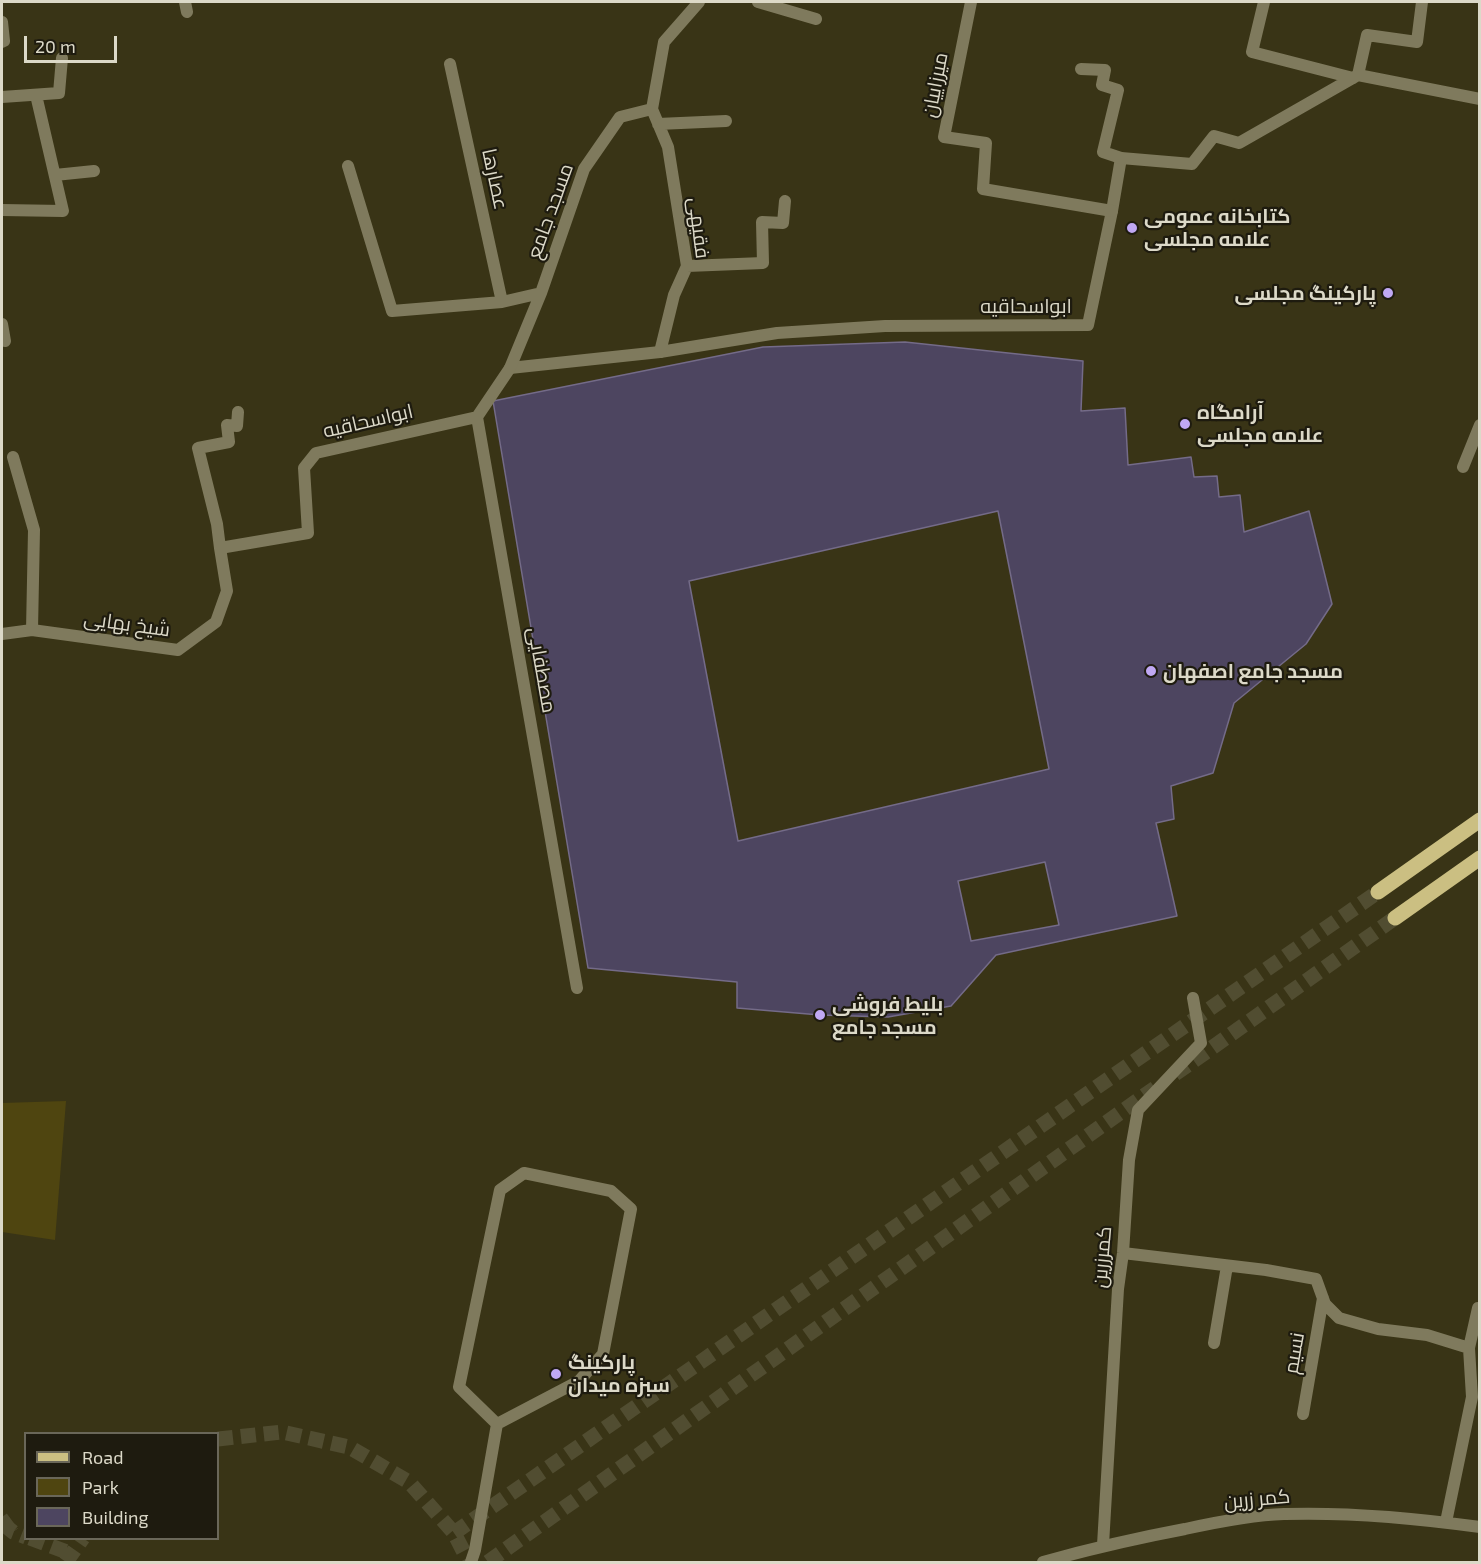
<!DOCTYPE html>
<html>
<head>
<meta charset="utf-8">
<style>
  body { margin:0 }
  #map { position:relative; width:1481px; height:1564px; overflow:hidden; background:#393416; font-family:"Exo 2",sans-serif }
  canvas { display:block }
  .frame { position:absolute; inset:0; border:3px solid #dcd9c8; pointer-events:none }
  .legend { position:absolute; left:24px; top:1432px; width:195px; height:108px; box-sizing:border-box; background:#1e1b0f; border:2px solid #6a6759; margin:0; padding:8px 10px; list-style:none; font-size:18px; color:#dcd9c8 }
  .legend li { display:flex; align-items:center; gap:12px; height:30px }
  .legend b { width:30px; border:2px solid #6a6759 }
  .scale { position:absolute; left:24px; top:36px; width:93px; height:27px; box-sizing:border-box; border:3px solid #dcd9c8; border-top:0; padding-left:8px; font-size:18px; line-height:21px; white-space:nowrap; color:#dcd9c8; -webkit-text-stroke:4px #1e1b0f; paint-order:stroke }
</style>
</head>
<body>
<div id="map">
<canvas width="1481" height="1564"></canvas>
<div class="frame"></div>
<ul class="legend">
<li><b style="height:8px;background:#cbbf82"></b>Road</li>
<li><b style="height:16px;background:#4f4510"></b>Park</li>
<li><b style="height:16px;background:#4d4560"></b>Building</li>
</ul>
<div class="scale">20 m</div>
</div>
<script>
const g = document.querySelector('canvas').getContext('2d');
g.lineJoin = 'round';
function fill(path, color) { g.fillStyle = color; g.fill(path, 'evenodd'); }
function stroke(path, color, width, dash) { g.strokeStyle = color; g.lineWidth = width; g.lineCap = dash ? 'butt' : 'round'; g.setLineDash(dash || []); g.stroke(path); }
function write(font, color, halo, rows, align = 'center') {
  g.font = font + ' "Exo 2",Cairo,sans-serif'; g.lineWidth = 4.5; g.setLineDash([]); g.textBaseline = 'middle'; g.strokeStyle = halo; g.fillStyle = color; for (const [text, x, y, turn = 0] of rows) {
    g.save(); g.translate(x, y); g.rotate((+turn || 0) * Math.PI / 180); g.textAlign = isNaN(turn) ? turn : align; if (halo) g.strokeText(text, 0, 0); g.fillText(text, 0, 0); g.restore();
  }
}
const green = new Path2D(`
  M66,1101L55,1240L2,1232V1103Z`);
const building = new Path2D(`
  M905,342L1083,361L1081,411L1125,408L1128,465L1191,457L1194,477L1217,476L1219,497L1240,495L1244,532L1309,511L1332,604L1306,644L1234,703L1213,773L1171,786L1174,819L1156,823L1177,916L996,955L951,1006L888,1017L820,1015L737,1008V982L588,968L493,401L763,347ZM998,511L1049,769L738,841L689,581ZM1045,862L1059,925L971,941L958,881Z`);
const minorTunnel = new Path2D(`
  M2,1517L13,1532`);
const primaryTunnel = new Path2D(`
  M1175,1074L1395,918
  M218,1439L282,1432L349,1447L409,1482L454,1533L469,1562
  M2,1523L13,1532L26,1537
  M454,1533L1378,892
  M30,1538L72,1554
  M66,1562L83,1538
  M488,1562L1155,1088`);
const service = new Path2D(`
  M510,368L660,352L777,333L885,326L1088,325L1112,211L1121,158
  M524,1173L611,1191L631,1209L603,1354L579,1381L497,1424L459,1387L500,1190Z
  M471,1562L475,1550L497,1424`);
const minor = new Path2D(`
  M185,2L187,12
  M758,2L816,19
  M971,2L944,137L986,143L983,189L1112,211
  M1264,2L1252,52L1353,78
  M2,22L4,41L2,42
  M450,64L502,302
  M1081,69L1105,70L1102,85L1118,90L1103,152L1121,158L1192,164L1214,136L1239,143L1358,75L1480,99
  M1358,75L1367,35L1417,42L1422,2
  M2,97L59,93L62,58
  M652,109L668,147L687,266L674,295L660,352
  M652,109L664,42L699,2
  M658,124L726,121
  M348,166L392,311L502,302L541,293
  M55,175L94,171
  M2,210L63,211L36,95
  M687,266L763,263L762,222L783,223L785,201
  M2,324L5,341
  M13,457L34,530L32,630
  M1463,467L1480,425
  M220,548L217,524L198,448L229,442L227,425L237,426L238,412
  M2,634L32,630L178,650L216,622L227,591L220,548L308,533L304,468L316,453L477,417
  M577,988L477,417L510,368L541,293L584,169L620,117L652,109
  M1123,1253L1266,1270L1316,1279L1325,1304L1339,1318L1378,1329L1427,1335L1469,1348L1472,1397L1446,1522
  M1214,1343L1227,1266
  M1469,1348L1478,1308H1480
  M1303,1414L1323,1298
  M1103,1545L1118,1289L1123,1253L1129,1160L1138,1110L1201,1043L1193,998
  M1043,1562C1090,1549 1137,1538 1185,1529C1217,1522 1251,1515 1284,1514C1349,1512 1415,1518 1480,1527`);
const primary = new Path2D(`
  M1378,892L1480,820
  M1395,918L1480,858`);
const markers = [
  [1132,228,6,"#c0a8f3"],
  [1388,293,6,"#c0a8f3"],
  [1185,424,6,"#c0a8f3"],
  [1151,671,6,"#c0a8f3"],
  [820,1015,6,"#c0a8f3"],
  [556,1374,6,"#c0a8f3"]
];
const streetNames = [
  ["میرزاییان",935,85,-79],
  ["عصارها",495,179,78],
  ["مسجد جامع",550,211,-70],
  ["فقیهی",699,228,83],
  ["ابواسحاقیه",1026,306],
  ["ابواسحاقیه",368,421,-13],
  ["شیخ بهایی",127,624,8],
  ["مصطفایی",542,670,80],
  ["کمرزرین",1102,1257,-85],
  ["نسیم",1294,1353,-80],
  ["کمر زرین",1257,1499,-5]
];
const poiNames = [
  ["کتابخانه عمومی",1144,216],
  ["علامه مجلسی",1144,239],
  ["پارکینگ مجلسی",1376,293,"right"],
  ["آرامگاه",1197,412],
  ["علامه مجلسی",1197,435],
  ["مسجد جامع اصفهان",1163,671],
  ["بلیط فروشی",832,1004],
  ["مسجد جامع",832,1027],
  ["پارکینگ",568,1362],
  ["سبزه میدان",568,1385]
];
fill(green, '#4f4510');
fill(building, '#4d4560');
stroke(building, '#746b88', 1.5);
stroke(minorTunnel, '#514d31', 12, [12, 6]);
stroke(primaryTunnel, '#514d31', 15, [15, 8]);
stroke(service, '#7f7a5d', 12);
stroke(minor, '#7f7a5d', 12);
stroke(primary, '#cbbf82', 15);
for (const [x, y, r, color] of markers) { const dot = new Path2D(); dot.arc(x, y, r, 0, 2 * Math.PI); g.fillStyle = color; g.fill(dot); stroke(dot, '#1e1b0f', 2); }
write('20px', '#dcd9c8', '#1e1b0f', streetNames);
write('bold 20px', '#dcd9c8', '#1e1b0f', poiNames, 'left');
</script>
</body>
</html>
